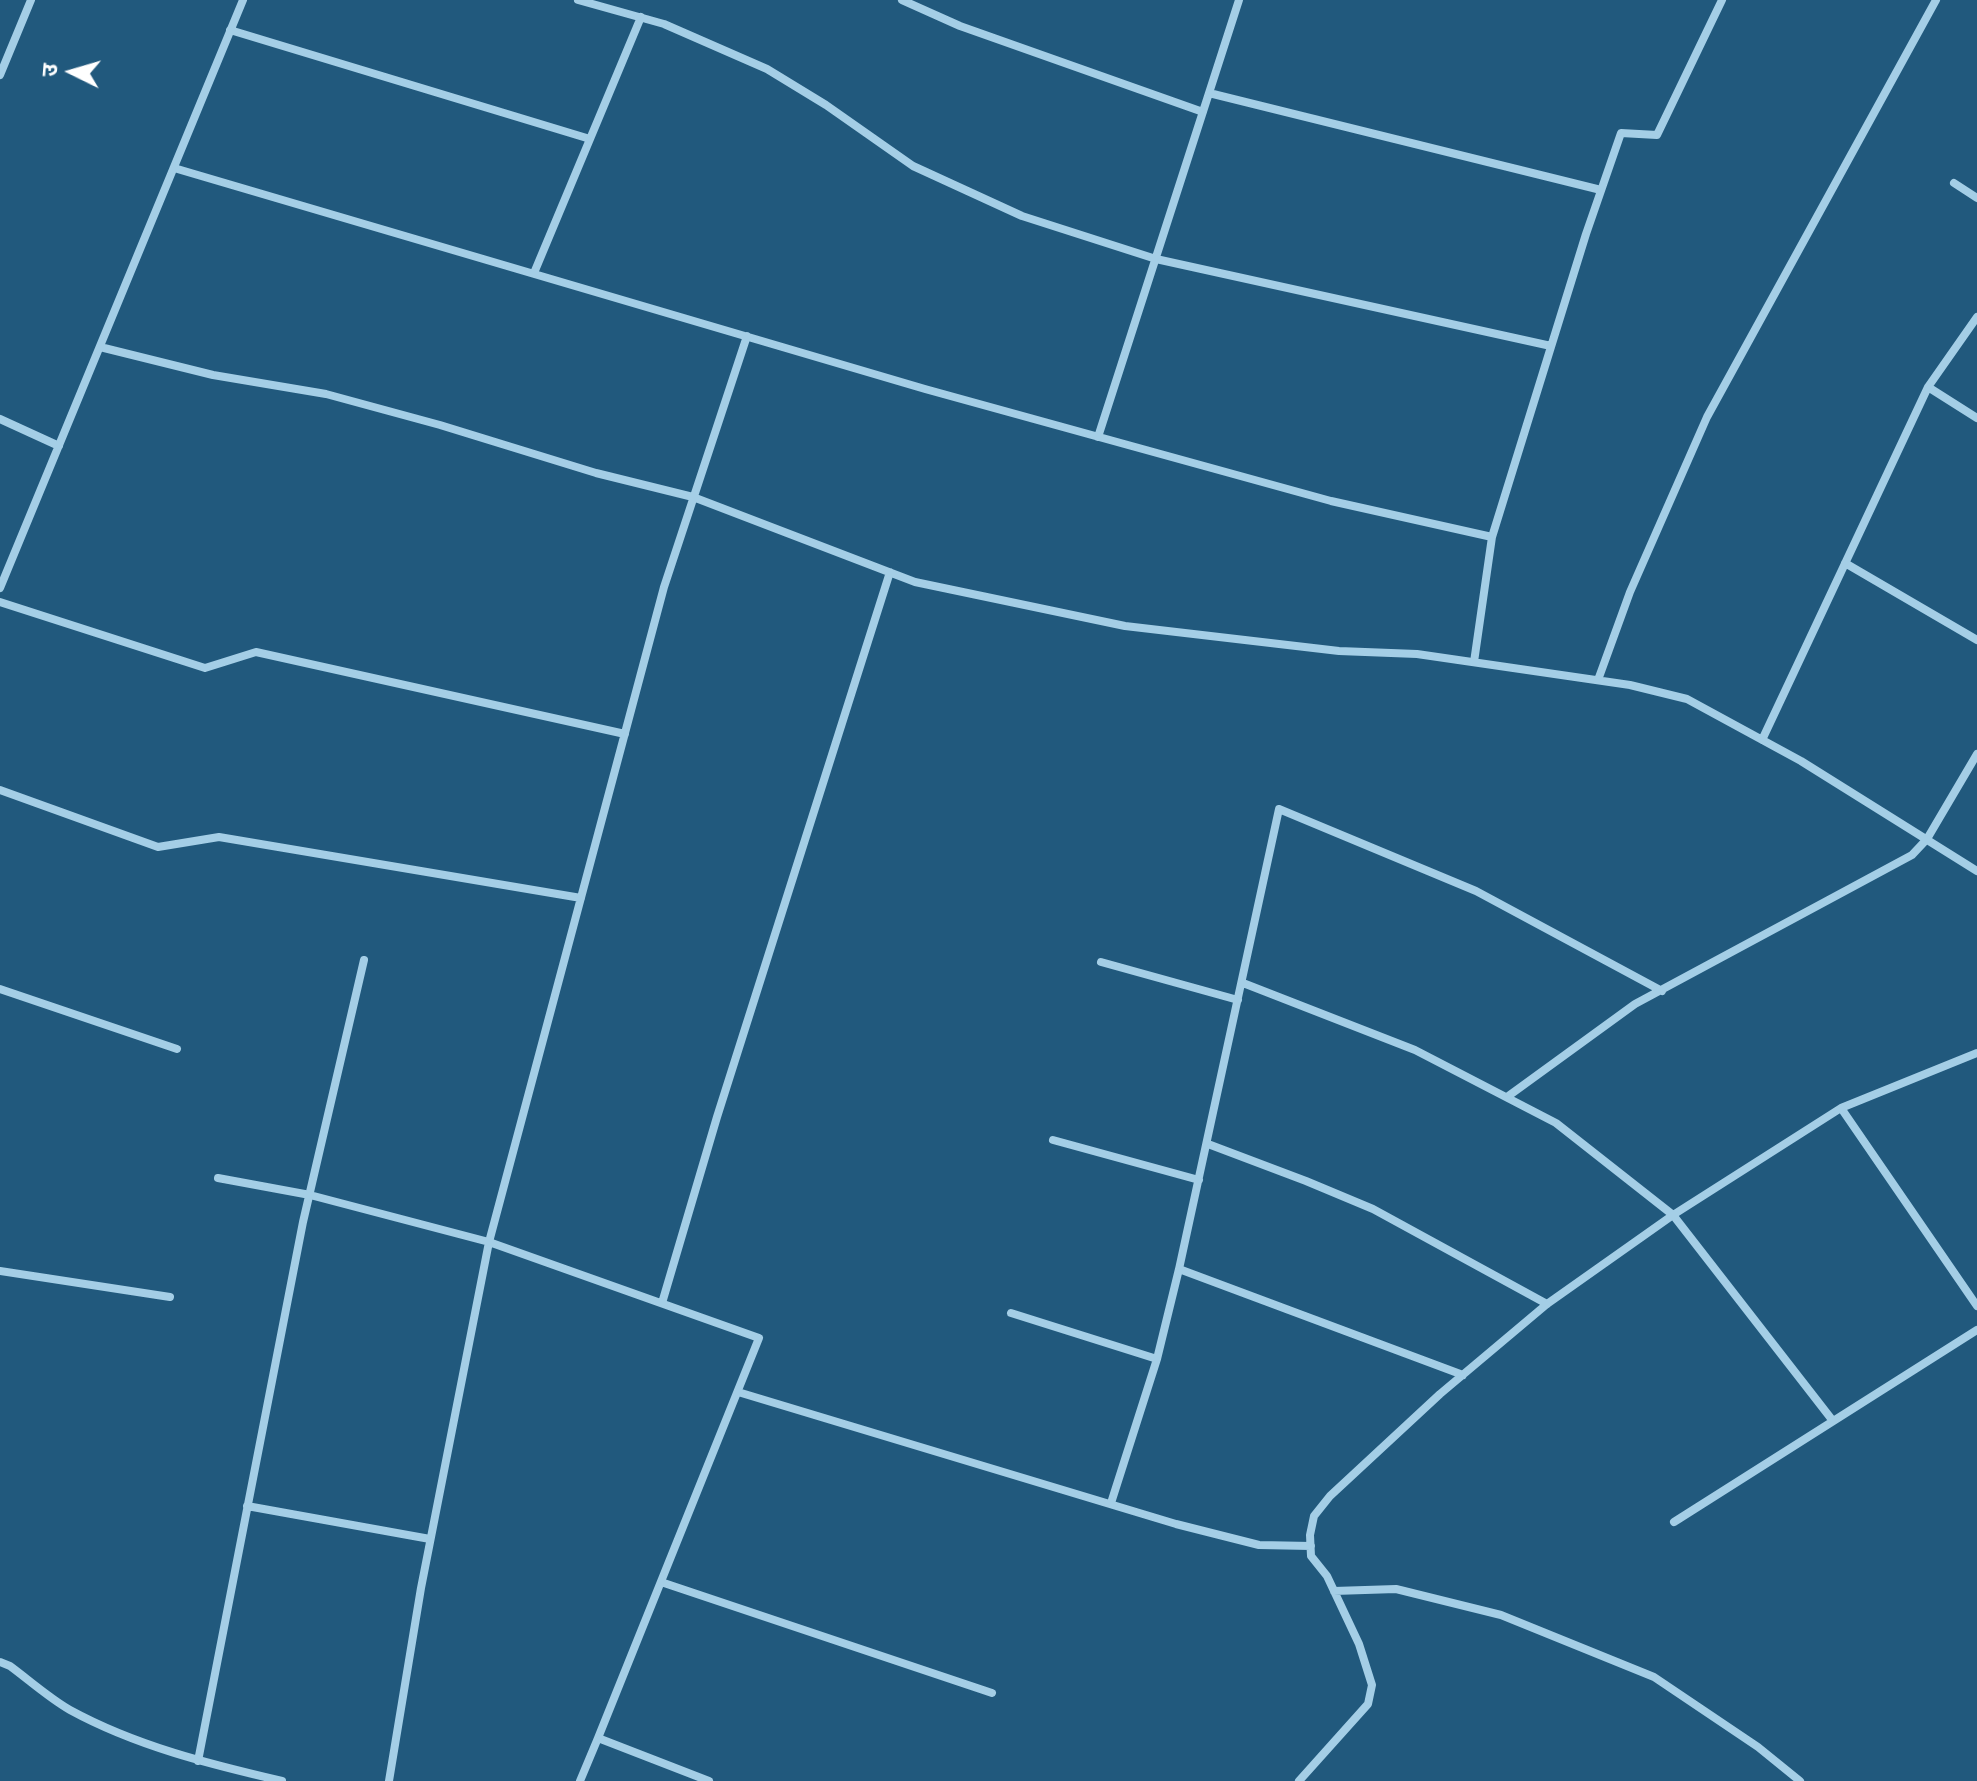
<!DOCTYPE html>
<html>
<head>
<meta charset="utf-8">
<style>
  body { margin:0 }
  #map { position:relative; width:1977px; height:1781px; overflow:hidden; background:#21597d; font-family:"Noto Sans","Noto Sans Devanagari",sans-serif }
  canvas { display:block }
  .north { position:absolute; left:32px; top:32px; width:80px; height:80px; -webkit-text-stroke:6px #21597d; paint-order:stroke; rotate:275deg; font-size:22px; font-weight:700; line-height:32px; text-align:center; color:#fff }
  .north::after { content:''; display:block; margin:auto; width:28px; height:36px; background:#fff; clip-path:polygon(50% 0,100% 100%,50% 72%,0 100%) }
</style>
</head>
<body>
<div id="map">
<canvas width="1977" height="1781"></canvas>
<div class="north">उ</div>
</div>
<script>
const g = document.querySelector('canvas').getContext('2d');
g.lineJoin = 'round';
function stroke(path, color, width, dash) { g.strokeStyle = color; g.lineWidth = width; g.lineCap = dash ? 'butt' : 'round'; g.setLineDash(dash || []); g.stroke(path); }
const street = new Path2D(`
  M578,0L664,24L767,69L826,105L913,166L1022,216L1156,259L1551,346
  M902,0L960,26L1203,112
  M230,30L590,139
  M0,75L31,0
  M1209,93L1601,190
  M174,168L925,389L1331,501L1492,537L1586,234L1621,133L1657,135L1722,0
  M1954,183L1977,198
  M534,273L641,17
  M100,347L213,375L326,394L440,425L596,473L693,497L915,582L1125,626L1339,651L1417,654L1630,685L1687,699L1801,761L1977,871
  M1928,387L1977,418
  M0,419L59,446
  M1098,437L1239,0
  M1845,563L1977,640
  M0,588L243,0
  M0,602L205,668L256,652L625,734
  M1474,662L1492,537
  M1598,680L1630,592L1707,417L1936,0
  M1762,740L1928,387L1977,317
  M0,790L158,847L219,837L581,898
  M1101,962L1238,1000
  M1243,983L1415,1050L1556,1123L1673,1215L1833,1421
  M0,989L177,1049
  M1507,1097L1635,1004L1912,855L1927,839L1977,754
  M1841,1108L1977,1306
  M1053,1140L1199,1180
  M1208,1144L1306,1181L1373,1209L1547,1304
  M218,1178L310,1195L489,1242L759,1338L598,1738
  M1179,1269L1463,1375
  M0,1271L170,1297
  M662,1303L717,1117L890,572
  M1011,1313L1157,1359
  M738,1392L1176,1524L1259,1545L1311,1546
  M1111,1503L1157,1359L1179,1269L1279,809L1476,891L1662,991
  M247,1506L430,1539
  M1674,1522L1977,1330
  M661,1582L992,1693
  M1334,1591L1396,1589L1501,1615L1654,1677L1758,1747L1800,1781
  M0,1662L10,1666C29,1680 49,1698 70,1710C136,1746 209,1764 282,1781
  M198,1761L303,1222L364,960
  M389,1781L421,1588L489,1242L664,587L747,336
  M580,1781L598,1738L709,1781
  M1299,1781L1368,1704L1372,1685L1359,1644L1327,1576L1311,1556L1310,1535L1314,1516L1330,1496L1440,1394L1547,1304L1673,1215L1841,1108L1977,1053`);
stroke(street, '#a4cee6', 8);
</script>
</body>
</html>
